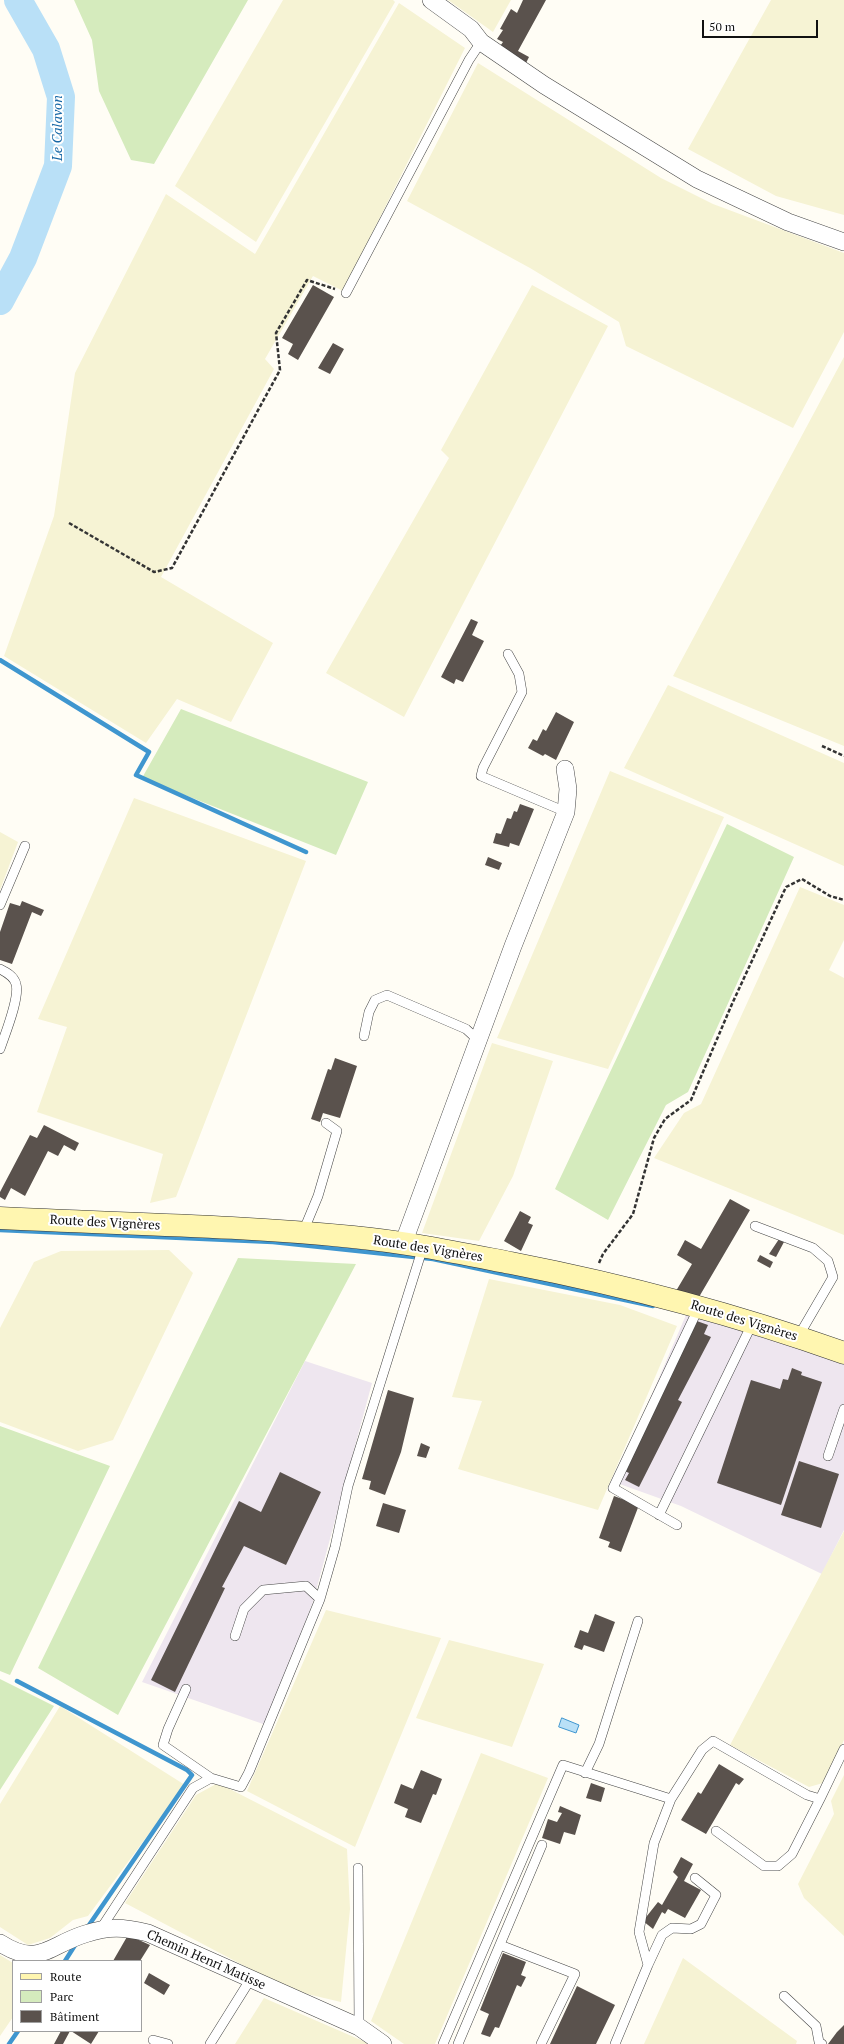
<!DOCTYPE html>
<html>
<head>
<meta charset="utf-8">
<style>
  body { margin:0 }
  #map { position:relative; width:844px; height:2044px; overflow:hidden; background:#fffdf5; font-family:"PT Serif",serif }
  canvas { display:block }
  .legend { position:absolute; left:12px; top:1960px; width:130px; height:72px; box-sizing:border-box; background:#fff; border:1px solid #a0a0a0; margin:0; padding:5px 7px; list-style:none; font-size:12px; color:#111 }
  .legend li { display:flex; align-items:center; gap:8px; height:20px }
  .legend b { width:20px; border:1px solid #a0a0a0 }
  .scale { position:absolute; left:702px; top:20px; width:116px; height:18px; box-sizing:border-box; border:2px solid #111; border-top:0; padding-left:5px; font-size:12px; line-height:14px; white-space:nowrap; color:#111; -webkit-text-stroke:3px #fff; paint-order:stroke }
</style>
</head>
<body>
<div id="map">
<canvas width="844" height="2044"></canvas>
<ul class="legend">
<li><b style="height:5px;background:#fff6b0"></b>Route</li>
<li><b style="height:11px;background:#d5ebbd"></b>Parc</li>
<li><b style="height:11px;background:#5a524d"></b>Bâtiment</li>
</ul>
<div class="scale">50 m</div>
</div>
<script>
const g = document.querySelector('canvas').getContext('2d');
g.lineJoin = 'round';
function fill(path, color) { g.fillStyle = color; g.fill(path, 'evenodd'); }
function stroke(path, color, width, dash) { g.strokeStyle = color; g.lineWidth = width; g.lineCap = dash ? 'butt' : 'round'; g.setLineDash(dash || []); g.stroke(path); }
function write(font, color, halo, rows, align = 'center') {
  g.font = font + ' "PT Serif",serif'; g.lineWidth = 4; g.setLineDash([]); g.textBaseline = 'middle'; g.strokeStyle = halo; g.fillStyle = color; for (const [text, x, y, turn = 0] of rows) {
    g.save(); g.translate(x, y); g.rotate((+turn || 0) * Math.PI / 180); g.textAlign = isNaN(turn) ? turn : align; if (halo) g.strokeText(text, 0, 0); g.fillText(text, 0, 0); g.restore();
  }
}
const industrial = new Path2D(`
  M689,1308L844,1361V1530L822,1574L681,1506L614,1482Z
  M305,1361L372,1383L313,1602L266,1725L142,1682Z`);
const farmland = new Path2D(`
  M283,0H393L395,2L256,242L175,186Z
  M448,0H511L493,32Z
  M771,0H844V215L776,196L688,149Z
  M399,3L465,48L343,291L313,276L265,359L274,369L161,577L273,643L231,722L177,699L146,743L4,656L54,516L75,373L166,194L255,254Z
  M478,63L661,178L713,204L844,253V332L793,428L626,346L619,322L530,268L407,201Z
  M532,285L608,326L404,717L326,673L449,458L441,450Z
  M844,357V746L673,676Z
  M668,685L844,763V866L624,768Z
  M610,771L724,817L608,1069L497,1038Z
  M134,798L306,861L176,1197L150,1203L163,1154L37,1112L67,1027L38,1019Z
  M0,832L18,842L0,890Z
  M800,887L844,905V940L829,970L844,978V1235L654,1158L684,1113L701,1104Z
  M492,1043L553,1061L513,1176L479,1241L422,1233Z
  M169,1250L193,1273L113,1440L78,1451L0,1422V1328L34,1262L61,1251Z
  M489,1279L620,1305L677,1326L598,1510L458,1469L482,1401L452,1397Z
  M844,1531V1740L823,1783L809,1787L730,1745Z
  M326,1610L441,1638L355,1847L247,1791Z
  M449,1640L544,1664L512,1747L416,1718Z
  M60,1706L185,1785L88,1916L73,1920L50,1938L28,1945L0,1927V1804Z
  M481,1753L548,1778L435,2044H404L371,2021Z
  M844,1775V1936L804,1898L798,1884L834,1814L831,1801Z
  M218,1783L347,1849L350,1909L341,2002L290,1990L125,1903L196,1795Z
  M0,1955L13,1963V2017L0,2036Z
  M683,1958L797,2041L796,2044H644Z
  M264,1998L370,2044H235Z`);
const green = new Path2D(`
  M74,0H248L154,164L131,160L99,91L92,40Z
  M181,709L368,782L336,855L142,778Z
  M727,824L794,857L688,1092L666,1105L608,1220L555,1189Z
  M238,1258L356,1264L118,1715L38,1668Z
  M0,1426L110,1466L10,1675L0,1671Z
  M0,1679L54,1706L0,1790Z`);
const water = new Path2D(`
  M562,1718L579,1725L576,1733L559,1727Z`);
const stream = new Path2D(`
  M0,660L149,752L136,775L306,852
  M0,1230L273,1242L433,1259L653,1306
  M17,1681L187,1770L192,1775L87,1928
  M65,1961L77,1942
  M9,2044L18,2031`);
const river = new Path2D(`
  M0,301L23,258L58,166L61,97L46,49L18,0`);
const building = new Path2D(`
  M523,0H546L518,51L529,57L525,65L498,49L503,42L497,39L503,30L500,29L511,9L517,13Z
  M313,285L334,297L298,360L288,354L293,344L282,338Z
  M333,343L344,349L330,374L318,368Z
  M471,619L478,622L472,635L484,641L463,682L456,679L454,684L441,677Z
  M556,712L574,722L556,760L545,754L543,756L528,748L533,739L537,741L543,729L546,731Z
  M520,804L534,809L519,846L510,843L509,847L493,843L496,833L501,834L507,818L511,819L514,811L517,812Z
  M488,857L502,863L499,870L485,865Z
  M22,901L44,910L41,916L32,912L12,964L0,960V932L10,903L20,906Z
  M335,1058L357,1066L340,1118L323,1113L320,1122L311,1119L328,1069L331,1070Z
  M44,1125L79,1143L75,1151L64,1145L58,1156L48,1151L25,1196L11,1188L5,1200L0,1197V1192L30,1135L37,1138Z
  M730,1199L750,1210L699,1297L676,1291L692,1264L677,1255L685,1240L701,1249Z
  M520,1211L531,1217L528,1223L533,1225L521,1251L504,1241Z
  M779,1239L784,1242L776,1257L769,1254Z
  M760,1255L773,1262L770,1268L757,1261Z
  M694,1320L708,1325L704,1334L711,1337L678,1400L682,1402L639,1487L625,1480L629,1473L618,1468Z
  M792,1368L802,1372L801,1375L822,1382L781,1505L717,1483L751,1380L780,1389L783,1379L788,1380Z
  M388,1390L414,1398L401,1452L385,1495L369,1489L371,1481L362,1479Z
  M421,1443L430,1447L426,1458L417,1456Z
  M799,1461L839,1474L821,1528L781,1515Z
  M280,1472L321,1492L286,1565L244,1546L222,1587L225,1588L175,1692L151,1680L239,1501L261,1512Z
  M614,1496L639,1505L621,1552L608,1547L610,1542L599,1538Z
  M383,1503L406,1510L399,1533L376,1526Z
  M595,1614L615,1622L604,1652L584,1645L582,1650L574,1647L580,1630L588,1633Z
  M719,1764L744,1779L739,1785L736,1783L706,1834L681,1820L698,1792L701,1794Z
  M421,1770L442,1779L436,1795L433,1794L421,1823L405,1817L408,1809L394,1803L401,1784L413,1789Z
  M591,1783L605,1788L601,1802L586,1798Z
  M560,1806L581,1815L575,1835L564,1832L560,1844L542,1838L548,1819L557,1822L562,1813L558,1812Z
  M681,1857L693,1864L684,1881L701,1890L685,1918L668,1909L665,1914L662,1912L653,1929L643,1921L658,1902L662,1905L678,1877L673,1872Z
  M128,1935L150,1945L140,1961H113Z
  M503,1953L526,1962L521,1975L526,1977L521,1987L517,1985L499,2028L495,2027L490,2037L481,2034L489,2014L480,2010Z
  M149,1973L170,1985L164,1995L144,1983Z
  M577,1986L615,2005L596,2044H550Z
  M844,2025V2044H828L837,2032Z
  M61,2031H70L63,2044H54Z
  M71,2031H99L91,2044Z`);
const path = new Path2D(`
  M69,523L154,572L172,568L280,370L276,333L307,280L335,289
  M822,746L844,756
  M599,1263L603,1254L633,1214L654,1138L665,1119L691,1100L732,1004L786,887L802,879L830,896L844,900`);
const lane = new Path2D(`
  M346,293L469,60L481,42
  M508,654L519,674L522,692L483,768L481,776L566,812
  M0,905L25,846
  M0,969C6,972 14,976 16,984C20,998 5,1034 0,1049
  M364,1036L369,1012L375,1000L387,995L466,1029L478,1040
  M755,1226L813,1248L828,1261L833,1277L798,1337
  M303,1232L318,1196L337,1131L326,1123
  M828,1456L844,1409
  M659,1515L753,1322
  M677,1525L613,1488L699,1307
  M320,1599L335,1547L348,1486L423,1247
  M186,1689L168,1729L163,1745L211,1778
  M585,1773L599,1744L638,1621
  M716,1831L764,1866H778L792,1854L820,1799
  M358,1868L359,2027
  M100,1930L193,1788L211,1778L241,1787L249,1772L320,1599L306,1586L263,1590L244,1609L235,1636
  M500,1945L575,1974L541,2044
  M648,1965L662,1935L672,1928L691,1929L701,1924L716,1895L695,1878
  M784,1996L816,2026L819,2042L822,2044
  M153,2040L168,2044
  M210,2044L250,1980
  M443,2044L563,1765L671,1799L702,1750L713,1741L807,1795L820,1799L844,1749
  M458,2044L542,1845
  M615,2044L648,1965L639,1932L654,1843L671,1799`);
const street = new Path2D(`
  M431,0L471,29L481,42L544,85L697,179L788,222L844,242
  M403,1244L513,946L566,812L568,789L565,769
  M0,1943C39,1968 49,1945 85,1934C110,1926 123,1927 148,1933L359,2027L383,2044`);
const secondary = new Path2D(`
  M0,1218C118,1224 236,1225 353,1237C406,1242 459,1253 511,1263C624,1285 735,1314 844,1353`);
const streetNames = [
  ["Route des Vignères",105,1223,3],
  ["Route des Vignères",428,1249,9],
  ["Route des Vignères",744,1321,17],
  ["Chemin Henri Matisse",206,1960,24]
];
const waterNames = [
  ["Le Calavon",58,128,-90]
];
fill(industrial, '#eee6ef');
fill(farmland, '#f6f3d4');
fill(green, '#d5ebbd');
fill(water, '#b9e0f7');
stroke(water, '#3f96cf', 1);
stroke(stream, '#3f96cf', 4.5);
stroke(river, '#b9e0f7', 28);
fill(building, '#5a524d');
stroke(lane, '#444', 10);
stroke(street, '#444', 18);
stroke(secondary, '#333', 23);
stroke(path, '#333', 2.5, [4, 2]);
stroke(lane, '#fff', 9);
stroke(street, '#fff', 17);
stroke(secondary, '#fff6b0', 22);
write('13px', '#111', '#fff', streetNames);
write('italic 14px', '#1768a6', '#fff', waterNames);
</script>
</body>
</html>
